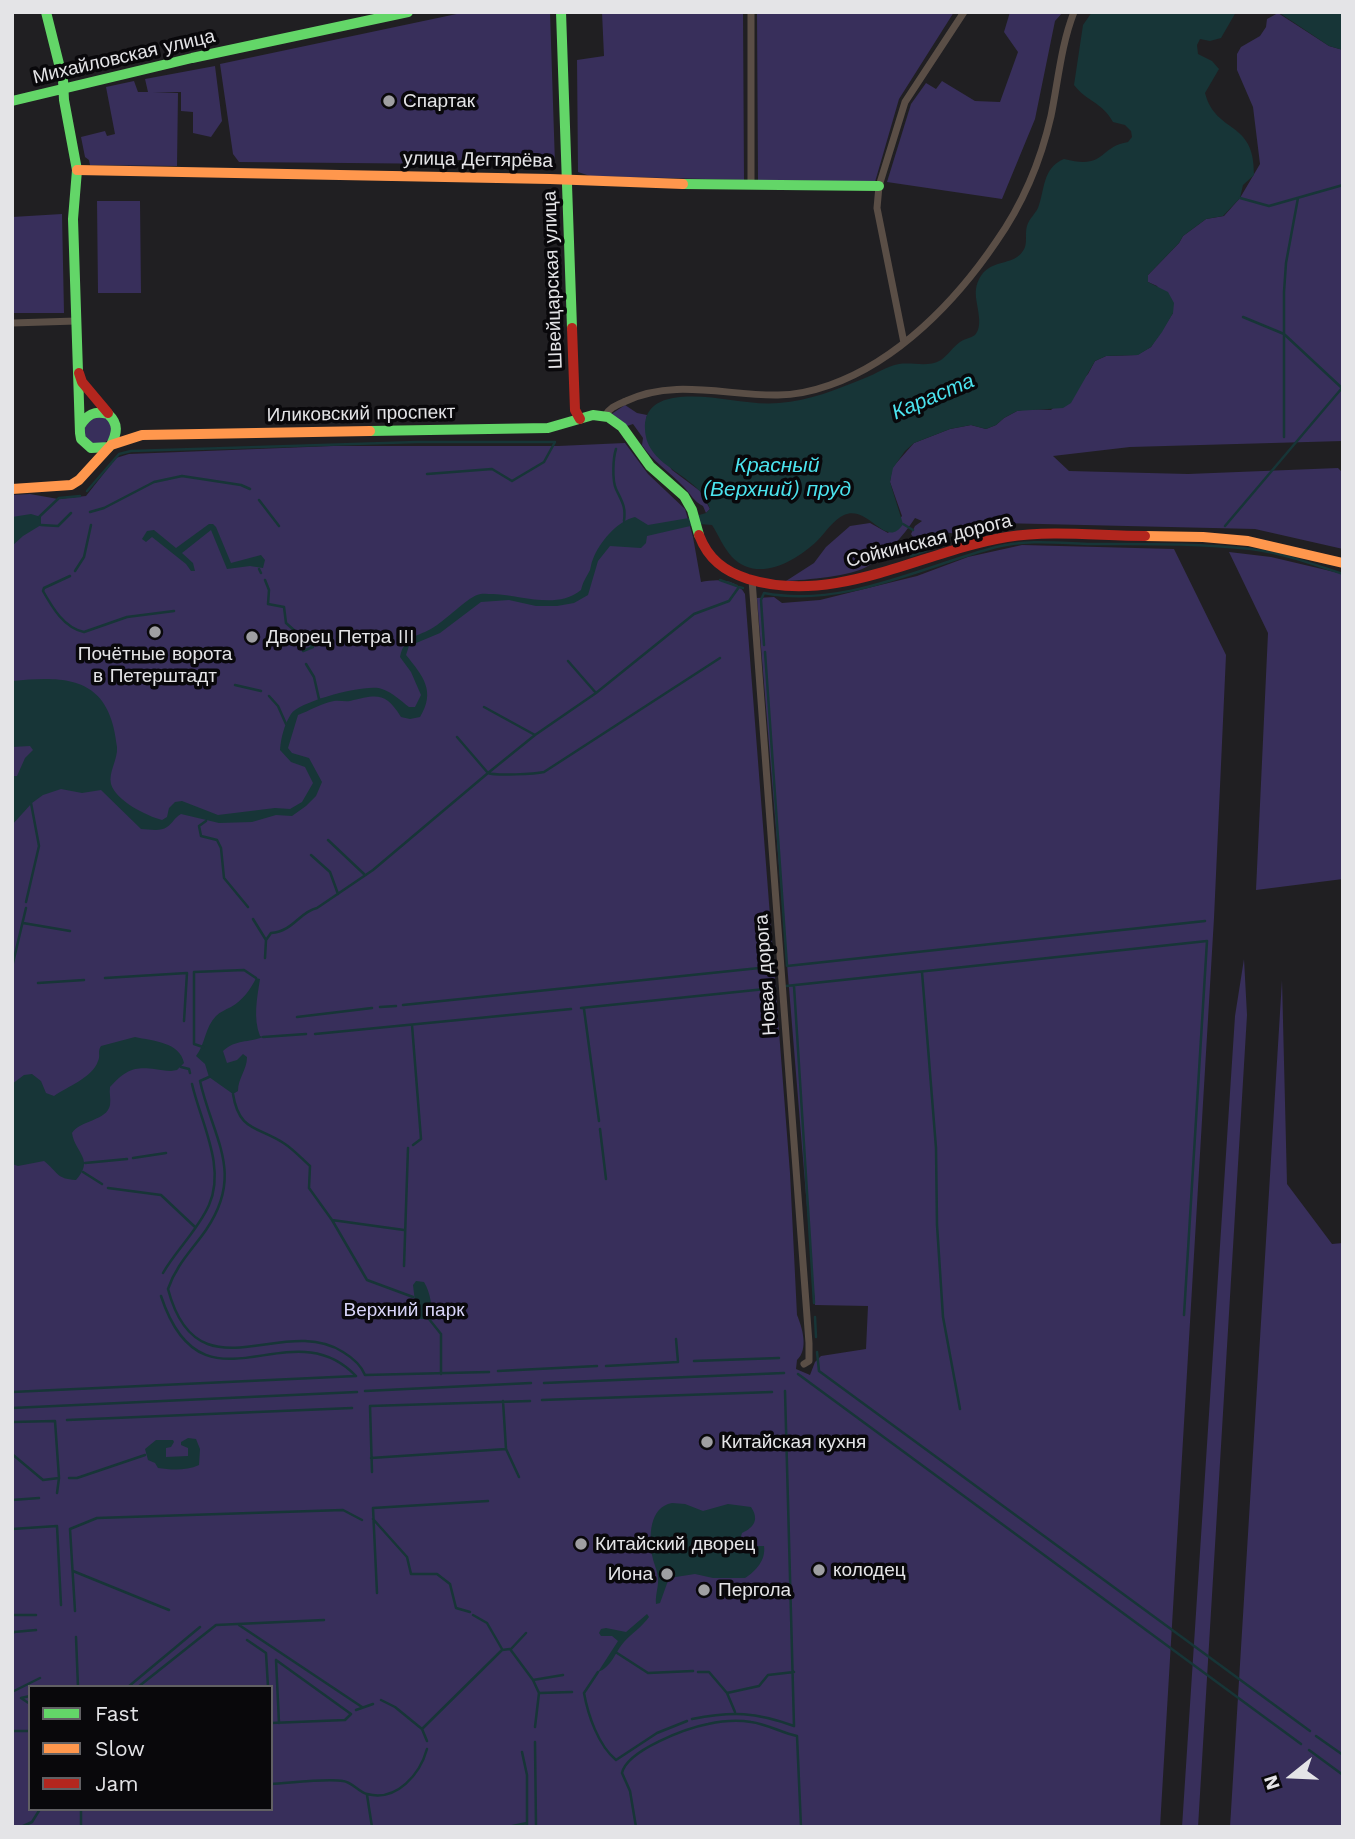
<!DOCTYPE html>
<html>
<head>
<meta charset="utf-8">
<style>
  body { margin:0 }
  #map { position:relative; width:1355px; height:1839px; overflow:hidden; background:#201f22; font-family:"Work Sans",sans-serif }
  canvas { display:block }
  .frame { position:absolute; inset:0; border:14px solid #e4e4e7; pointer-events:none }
  .legend { position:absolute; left:28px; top:1685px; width:245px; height:126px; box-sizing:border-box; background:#09080b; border:2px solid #616063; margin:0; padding:9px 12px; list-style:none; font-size:21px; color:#e4e4e7 }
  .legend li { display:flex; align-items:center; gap:14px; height:35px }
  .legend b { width:35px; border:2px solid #616063 }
  .north { position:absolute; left:1257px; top:1741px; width:70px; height:70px; -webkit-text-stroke:5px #09080b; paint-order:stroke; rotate:252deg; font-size:19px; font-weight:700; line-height:28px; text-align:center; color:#e4e4e7 }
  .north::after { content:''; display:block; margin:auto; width:24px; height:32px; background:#e4e4e7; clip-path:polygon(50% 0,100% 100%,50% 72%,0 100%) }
</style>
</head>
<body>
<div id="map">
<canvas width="1355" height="1839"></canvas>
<div class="frame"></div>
<ul class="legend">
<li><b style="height:9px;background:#63d668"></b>Fast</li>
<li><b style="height:9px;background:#ff974d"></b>Slow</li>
<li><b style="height:9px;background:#b3261e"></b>Jam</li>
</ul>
<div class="north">N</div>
</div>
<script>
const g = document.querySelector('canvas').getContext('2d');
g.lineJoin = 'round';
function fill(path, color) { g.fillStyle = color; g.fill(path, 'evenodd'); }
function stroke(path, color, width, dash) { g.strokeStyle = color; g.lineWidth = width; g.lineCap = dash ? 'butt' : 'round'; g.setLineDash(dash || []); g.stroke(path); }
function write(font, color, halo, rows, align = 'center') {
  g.font = font + ' "Work Sans",sans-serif'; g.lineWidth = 7; g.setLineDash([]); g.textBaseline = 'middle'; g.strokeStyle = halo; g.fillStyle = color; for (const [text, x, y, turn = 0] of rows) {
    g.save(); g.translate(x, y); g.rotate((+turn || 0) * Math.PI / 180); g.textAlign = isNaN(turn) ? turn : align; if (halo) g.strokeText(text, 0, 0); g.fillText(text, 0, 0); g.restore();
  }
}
const green = new Path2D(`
  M466,12H550L555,164L550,160H456V164L239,162L233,154L220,64Z
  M602,12H743L744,180L590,176L578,172L577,60L604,56Z
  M757,12H954L899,99L875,182L758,180Z
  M1010,12H1063L1055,21L1035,119L1002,199L887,182L911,104L926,83L936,89L942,81L975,101L1000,102L1018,52L1004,32Z
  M1278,13L1329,46L1343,50V441L1130,447L1053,456L1069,471L1188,474L1338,468L1343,473V549L1255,529L999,523L963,535L944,532L938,543L927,550L918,545L911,534L915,526L922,521L915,518C904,535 887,555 868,566C853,576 805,580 786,581L814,563L826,547L850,526L870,523L888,533L902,516L890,482L892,468L914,443L950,429L971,425L986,429L996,425L1004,418L1017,411L1027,409L1051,410L1088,374L1095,361L1106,356L1137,355L1151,347L1173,313L1157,286L1148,282V275L1179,243L1183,236L1206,219L1224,216L1240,198L1260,164L1253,107L1237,70V54L1241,47L1260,36L1266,27L1267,19Z
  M215,66L222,121L211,137L193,133V112L181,111V92H153L178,93L177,166L90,165L89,160L85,157L81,137L105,131L107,136L115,134L106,87L134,81L138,92H148L145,79Z
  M97,201H140L141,293H98Z
  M62,214L64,313H12V217Z
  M625,405L637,413L647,415L645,428L672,470L700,491L710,509L706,513L703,506C694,502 690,493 683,486C669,471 653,462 642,445L643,438L633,424L627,426L610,415Z
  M84 430a14 14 0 1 1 28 0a14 14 0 1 1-28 0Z
  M625,443L648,474L685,509L693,537L701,582C716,579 737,578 745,594L790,1173L797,1315C802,1327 809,1349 797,1360L796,1369L810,1375L815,1362L821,1356L866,1349L868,1306L815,1305L757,598L774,597L782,603L820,600L864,589L917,576L968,557L1022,545L1174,549L1226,655L1214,918L1160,1827H12V495L30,494L58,499L86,496L116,458L129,454L333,446H558ZM30,1687H271V1809H30Z
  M1229,552L1271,557L1343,574V879L1256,890L1268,633Z
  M1244,959L1247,1015L1198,1827H1182L1235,1016Z
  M1282,980L1287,1184L1332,1244L1343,1243V1827H1230Z`);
const water = new Path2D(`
  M1092,12H1236L1221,38L1210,41L1200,39L1197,45L1198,54L1212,61L1219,69L1205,93C1216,135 1255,119 1254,175L1243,185L1240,198L1223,216L1206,219L1183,236L1179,243L1148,275V282L1168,292L1174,303L1173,313L1162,332L1151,347L1138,355L1106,356L1095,361L1071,403L1063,408L1017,411L1004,418L996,425L986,429L971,425L950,429L914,443L905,451L893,468L890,482L903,524C886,551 869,504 844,515C834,519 825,533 817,541C795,562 757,583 732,557C723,547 719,536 712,525L699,524L647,536L646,543L641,548L610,546L598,561L588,595L574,603L557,606H536L509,600L481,602L440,633L409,646L406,655C423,676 436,691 420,717L410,719L401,717C385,691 376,695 350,701C345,702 339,700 334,701C322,703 309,711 298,715L288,748L292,753L309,758L322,782L316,796L306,806L292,816L276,815L252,822L219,823L181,814C174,818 173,823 167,827C160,832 149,829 141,829L101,790L82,793L61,789L43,795L32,803L12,825V776H17L25,758L33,750L30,746L12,747V681C70,675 110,678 117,747C118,760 108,772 111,784C116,801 147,816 162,820L167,817L169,808L175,802L182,801L218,815L275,808L290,809L302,802L313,783L305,767L291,762L280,750C281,738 284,725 291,714C300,701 368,683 382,689C392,692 401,701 409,707H415L421,695L411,672L400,657C405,634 417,638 434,627C447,619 465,600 477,595C481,593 488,594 493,594C522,595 556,610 581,590C583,581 586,578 590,570C591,567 591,563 593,559C599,543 617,521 635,517L648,525L689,518L706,513L710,509C701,474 646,469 645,429C644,410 656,401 673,398C709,392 744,406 779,403C810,401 837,389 865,378C876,374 887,366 899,364C914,362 927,368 941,360C948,355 953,347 960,342C964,339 971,338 975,335C985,324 974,302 976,289C984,253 1015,271 1025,247C1027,241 1025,232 1027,226C1029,219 1035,214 1038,208C1045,190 1042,168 1064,159C1106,170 1098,147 1128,142L1132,137L1131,131L1125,125L1113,122C1102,102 1086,101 1074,85L1083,25Z
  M1278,12H1343V50L1329,46Z
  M31,514L41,517V525L23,536L12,546V517Z
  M209,524H213L216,527L231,563L261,555L265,560L263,568L250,566L227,569L211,530L182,553L193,563L195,571H191L186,564L152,537L146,542L142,539L147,531L154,530L176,548Z
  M256,978L260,979C257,998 253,1018 260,1036L263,1037C248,1043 236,1039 223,1051L227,1063L237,1060L243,1054L247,1057C247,1070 238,1078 238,1091L233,1094L209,1077L205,1064L196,1056C205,1045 205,1027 216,1016C220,1012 225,1010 231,1007C242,1001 251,989 256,978Z
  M135,1037C153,1041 180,1042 184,1063L177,1070L171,1071C142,1068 132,1062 110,1087C109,1093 111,1099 110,1105C107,1121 80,1120 72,1133C75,1153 95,1159 76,1180C56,1179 58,1172 44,1161L18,1166L12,1164V1084L24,1075L32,1074L41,1081L46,1093L54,1096C67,1087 93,1077 98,1061C101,1055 97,1052 101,1046Z
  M416,1281L424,1282C430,1292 434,1309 429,1319H417L413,1285Z
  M188,1438L196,1439L200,1449L199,1465C186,1471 171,1470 158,1468L155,1463L148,1460L145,1449L156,1440H173L174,1442L171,1447L166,1448V1457L188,1456V1448L181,1445V1442Z
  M672,1503L685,1504L703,1511L728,1504L751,1507C759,1519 755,1527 742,1533L740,1540L745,1546H764C766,1560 756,1571 745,1578H713L695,1574L669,1578L660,1603L656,1604C655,1595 659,1586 658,1577C657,1569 653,1562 652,1555C649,1537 649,1507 672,1503Z
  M647,1614L649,1617C642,1627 632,1633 624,1642C615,1652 612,1667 598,1672L618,1641L612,1636H601L599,1633L601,1629L606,1628L626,1632Z`);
const stream = new Path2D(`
  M1240,198L1269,206L1343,185
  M1243,317L1284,334L1343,389
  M1284,437V292L1286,263L1298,198
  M616,449C613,458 612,480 616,489C622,502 626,506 624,521
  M87,491L119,454L131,451L417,442H555L544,462L512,481L492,469L427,474
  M259,500L279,526
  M90,512L104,508L154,482L182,476L241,485L250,489
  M39,517L59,498L80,496
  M903,524L913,530
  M41,525L58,526L71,513
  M1225,526L1342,388
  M911,556L927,550
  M259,569L261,573
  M75,571L84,557L91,525
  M70,576L44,588L43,591C52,607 64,628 84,632L127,617L174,611
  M265,580L269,590L268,604L284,607L286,623L313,647L303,651
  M720,580L737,586
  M764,645L761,600L764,593C844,608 921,567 996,547C1027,539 1060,543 1091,544C1144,544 1198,543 1251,549C1282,553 1313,564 1343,574
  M765,652L787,966L1205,921
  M568,661L596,693
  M306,664L314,677L319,699
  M235,685L261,691
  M269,696L278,706L286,724
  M535,735L596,693L694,614L729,601L739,587L743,588
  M457,737L488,773L535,735L484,707
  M206,821L199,826L201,836L217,840L221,848L224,878L248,907
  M328,840L364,874
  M311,855L330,872L338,894
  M26,902L39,846L31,803
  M253,919L266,940L265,958
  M23,923L70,931
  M266,940L271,933C294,931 299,912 317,908L373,870L488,773C496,776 535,774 544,772L720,658
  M12,967L26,908
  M922,972L936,1148L937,1225L943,1317L960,1409
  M105,978L187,973L184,1021
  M38,983L84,980
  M786,986L1207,941L1184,1315
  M794,986L814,1303
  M403,1005L769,967
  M380,1007L396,1006
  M581,1008L775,988
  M584,1009L599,1121
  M297,1017L372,1008
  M412,1025L421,1139L413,1145
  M315,1034L571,1009
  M263,1037L306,1034
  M203,1047L194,1044V972L244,970L256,978
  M181,1067L189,1069L190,1073
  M209,1077L200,1081C213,1139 245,1173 206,1230C192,1250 176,1265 168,1289C197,1399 282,1313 343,1352C353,1358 361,1365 365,1375L489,1372
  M233,1094C239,1132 258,1126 285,1144C294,1150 302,1159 310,1166L309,1188L332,1220L367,1280L413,1297
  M600,1129L606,1179
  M133,1158L166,1153
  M85,1163L127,1159
  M83,1172L102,1184
  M108,1188L161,1195L195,1227
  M332,1220L404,1230
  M404,1266L408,1148
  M163,1273C176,1250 198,1230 209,1205C226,1167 201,1123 192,1084
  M161,1296C203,1423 290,1306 356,1376
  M815,1317L816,1337
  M429,1319L441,1334V1374
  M817,1352L819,1371L1310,1731
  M694,1361L779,1358
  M606,1366L678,1362L676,1339
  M498,1371L597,1366
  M798,1374L1301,1744
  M544,1383L784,1373
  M365,1391L531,1383
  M12,1392L356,1376
  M542,1400L772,1392
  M503,1401L506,1449L519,1477
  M12,1408L357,1392
  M67,1420L352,1408
  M12,1422L55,1421L59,1478L57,1493
  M12,1454L43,1480L59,1478
  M371,1458L506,1449
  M372,1472L370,1406L530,1401
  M69,1478H77L145,1455
  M12,1500L39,1498
  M373,1519L407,1557L411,1574H437L450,1584L456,1608L470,1612
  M12,1529L57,1526L61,1605
  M73,1571L169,1610
  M377,1593L373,1508L488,1501
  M75,1611L70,1529L97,1518L343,1510L362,1520
  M12,1615H36
  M473,1615L487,1623L502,1649
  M239,1625L362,1707
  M12,1634L14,1632L36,1630
  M76,1637L78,1687
  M247,1640L266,1653L268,1687
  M511,1649L526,1633
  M617,1653L648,1673L693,1671
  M276,1660L279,1723
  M598,1672L584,1693C588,1715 598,1745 616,1760L657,1733L687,1721
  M698,1672H709L727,1693L735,1712
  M533,1680L563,1675
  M128,1687L200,1627
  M138,1687L216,1625L324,1620
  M12,1692L40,1678
  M540,1693L572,1692
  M727,1693L759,1686L768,1675L794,1672
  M21,1698L30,1704
  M21,1698L30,1696
  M381,1700L395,1707L422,1729L502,1650L510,1649L533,1680L539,1693L535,1727
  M356,1710L373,1704
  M692,1719C733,1711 755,1712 794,1726L785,1391
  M271,1723L345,1720L351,1714L276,1660
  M422,1729L427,1741
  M12,1731H30
  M1316,1736L1343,1755
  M535,1742L536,1827
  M1309,1750L1343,1775
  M522,1752L527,1775V1827
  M271,1784C290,1783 327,1778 343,1781C352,1782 359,1792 367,1794C397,1802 420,1774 427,1749
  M367,1795L372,1827
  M81,1809V1827
  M12,1826L16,1827
  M21,1827L32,1822L40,1809
  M508,1827L527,1823
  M636,1827L630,1791L622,1773C627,1750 687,1728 708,1724C722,1721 738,1720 751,1722C767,1724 782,1733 797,1736L801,1827`);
const street = new Path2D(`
  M751,184V12
  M12,323L76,321
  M904,343L877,208L879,186L905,102L964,12
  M605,416C610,407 617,405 626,401C674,378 727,396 778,395C795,395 813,391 830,385C898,361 956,301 996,242C1022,205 1041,160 1051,116C1058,82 1061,45 1074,12
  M752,580L809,1343V1361L804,1364`);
const fast = new Path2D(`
  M46,12L63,80L64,100L77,170L73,219L80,433L81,439L91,448L109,447
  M561,12L572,328
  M12,101L192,58L408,12
  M683,184L879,186
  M80,426C87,415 94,410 108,414C119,424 117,433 111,445
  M370,431L548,428L593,415L608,417L622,427L650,466L684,496L692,510L699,535`);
const slow = new Path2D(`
  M77,170L550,179L683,184
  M12,489L71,485L79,480L111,445L142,435L370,431
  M1145,536L1203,537L1248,541L1343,563`);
const jam = new Path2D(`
  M572,328L575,410L580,419
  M79,373L82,382L108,413
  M699,535C708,559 724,571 748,579C836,606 922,551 1007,537C1052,530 1100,536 1145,536`);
const markers = [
  [389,101,7,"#9f9fa2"],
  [155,632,7,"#9f9fa2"],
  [252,637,7,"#9f9fa2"],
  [707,1442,7,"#9f9fa2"],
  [581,1544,7,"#9f9fa2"],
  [819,1570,7,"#9f9fa2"],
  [667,1574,7,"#9f9fa2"],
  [704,1590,7,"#9f9fa2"]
];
const streetNames = [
  ["Михайловская улица",124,57,-13],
  ["улица Дегтярёва",478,160,1],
  ["Швейцарская улица",553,280,-92],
  ["Иликовский проспект",361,414,-1],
  ["Сойкинская дорога",929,541,-14],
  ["Новая дорога",766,975,-94]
];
const poiNames = [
  ["Спартак",403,101],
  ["Дворец Петра III",266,637],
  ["Почётные ворота",155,654,"center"],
  ["в Петерштадт",155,676,"center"],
  ["Китайская кухня",721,1442],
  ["Китайский дворец",595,1544],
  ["колодец",833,1570],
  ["Иона",653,1574,"right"],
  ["Пергола",718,1590]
];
const parkNames = [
  ["Верхний парк",404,1310]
];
const waterNames = [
  ["Караста",933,397,-23],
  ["Красный",777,466],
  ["(Верхний) пруд",777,490]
];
fill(green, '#382f5b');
fill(water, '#173537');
stroke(stream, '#173537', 2.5);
stroke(street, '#5a4e46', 7);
stroke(fast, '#63d668', 10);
stroke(slow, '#ff974d', 10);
stroke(jam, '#b3261e', 10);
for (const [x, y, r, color] of markers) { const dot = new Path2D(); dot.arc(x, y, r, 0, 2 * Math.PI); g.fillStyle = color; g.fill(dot); stroke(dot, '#09080b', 2.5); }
write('19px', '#e4e4e7', '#09080b', streetNames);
write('19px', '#e4e4e7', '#09080b', poiNames, 'left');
write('19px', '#d9d5f9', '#09080b', parkNames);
write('italic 21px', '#4be3ee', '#09080b', waterNames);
</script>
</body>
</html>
